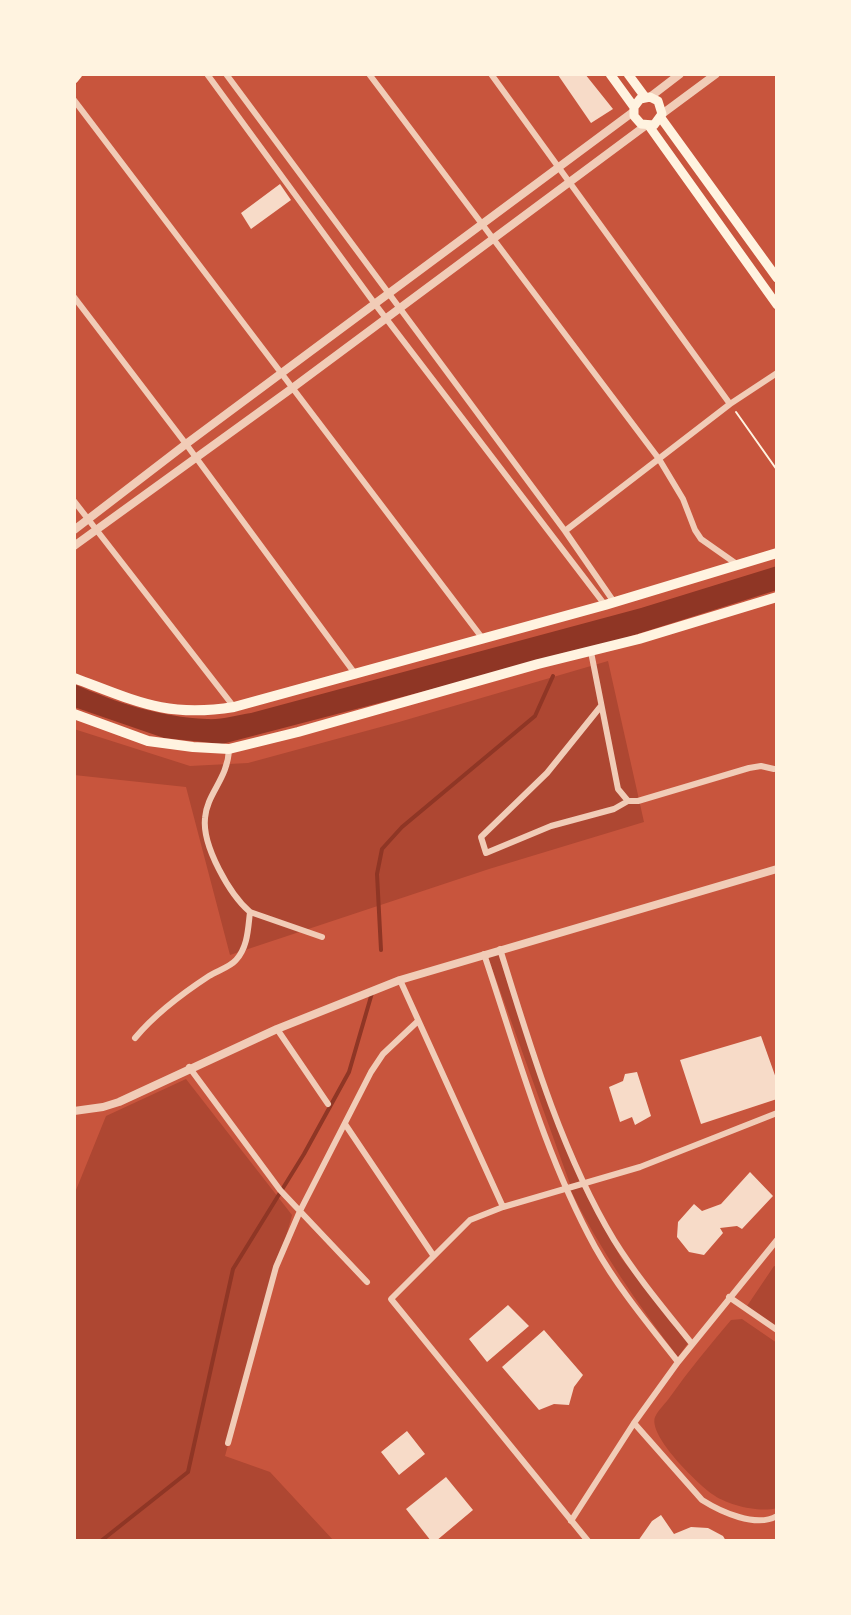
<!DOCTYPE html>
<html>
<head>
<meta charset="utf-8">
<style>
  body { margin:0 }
  #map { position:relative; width:851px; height:1615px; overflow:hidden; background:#c8553d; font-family:Poppins,sans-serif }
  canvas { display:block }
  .frame { position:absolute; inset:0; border:76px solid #fff3e0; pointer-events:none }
</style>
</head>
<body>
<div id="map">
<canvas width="851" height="1615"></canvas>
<div class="frame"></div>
</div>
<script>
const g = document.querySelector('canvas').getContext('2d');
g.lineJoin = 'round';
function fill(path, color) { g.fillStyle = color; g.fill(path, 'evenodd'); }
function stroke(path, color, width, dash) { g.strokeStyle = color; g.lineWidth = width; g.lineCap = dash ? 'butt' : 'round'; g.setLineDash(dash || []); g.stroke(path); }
const green = new Path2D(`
  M608,661L644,822L489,869L230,955L186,787L74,775V729L190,766L248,763L399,722Z
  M498,954L547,1100L580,1182L570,1184L488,957Z
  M186,1079L292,1215L225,1456L270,1472L334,1541H74V1195L106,1116Z
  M582,1187L621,1258L688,1343L678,1357C637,1303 600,1250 570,1189Z
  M774,1266L777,1267V1328L747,1306Z
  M742,1319L777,1343V1508C759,1513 727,1505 712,1494C697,1483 648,1436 655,1417C658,1410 666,1403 670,1397C689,1370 710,1345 731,1320Z`);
const water = new Path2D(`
  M777,566V590L609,643L222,744L164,738L74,707V684C117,703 160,717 207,719C221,720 237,715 251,713L641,608Z`);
const stream = new Path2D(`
  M381,950L377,874L382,849L402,827L535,716L553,676
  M101,1541L188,1472L233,1269L304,1154L349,1072L372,993`);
const building = new Path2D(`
  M585,74L613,109L591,123L558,75Z
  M280,184L291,200L251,229L241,213Z
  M761,1036L777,1081V1099L701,1124L680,1060Z
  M637,1072L651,1116L635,1125L632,1117L620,1122L609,1087L623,1081L625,1074Z
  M750,1172L773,1196L742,1229L737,1226L720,1228L723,1233L704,1255L689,1252L677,1237L678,1222L694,1204L702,1211L721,1204Z
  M508,1305L529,1326L487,1362L469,1339Z
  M544,1330L583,1375L574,1387L569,1405L554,1404L539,1410L502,1367Z
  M407,1431L425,1454L399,1475L381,1452Z
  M446,1477L473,1510L436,1541H431L406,1509Z
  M661,1515L674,1534L691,1527L708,1528L723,1536L726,1541H638L652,1521Z`);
const path = new Path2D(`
  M736,412L777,470`);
const minor = new Path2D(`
  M207,74L375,304L605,605
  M226,74L565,531L614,602
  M369,74L659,459L683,499L695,530L701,539L738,565
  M491,74L730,404
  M74,100L483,639
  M74,297L186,444L356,675
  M74,501L234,707
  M565,531L730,404L777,373
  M591,652L618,789L628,801
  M601,706L547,773L481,837L486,853L551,826L614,809L628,801H638L749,768L761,766L774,769
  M229,749C228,779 207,793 205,818C202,846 230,895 250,912L322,937
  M500,949C530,1046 562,1154 614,1240C637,1277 665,1310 692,1344
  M484,954C517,1052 545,1156 595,1247C618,1288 649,1325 678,1362
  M400,980L503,1207
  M277,1029L328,1104
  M135,1038C155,1014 183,993 209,976C217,971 230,967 236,960C248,947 248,928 250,912
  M189,1067L280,1190L367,1282
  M345,1124L433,1255
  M729,1297L777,1330
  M634,1423L702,1500C721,1512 756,1528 777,1516
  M228,1443L276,1267L300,1211L371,1072L383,1054L418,1021
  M571,1521L634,1423L678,1362L777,1240
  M588,1541L391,1299L470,1220L503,1207L640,1167L777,1113`);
const tertiary = new Path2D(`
  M650,97L680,74
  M662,114L716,74
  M74,530L186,444L633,112
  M74,546L291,389L645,126
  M74,1111L103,1107L119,1102L277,1029L400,980L777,869`);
const secondary = new Path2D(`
  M610,74L634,107V116L641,124L654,125L662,114L658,101L650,97L640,99L634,107
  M628,74L645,97
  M74,79L78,74
  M661,118L777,278
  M649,126L777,305`);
const primary = new Path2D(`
  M74,678C136,701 166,718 234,707L605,605L777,553
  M74,714L148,741L193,747L229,749L298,732L538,664L639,639L777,597`);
fill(green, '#ae4732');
fill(water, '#8f3625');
stroke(stream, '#8f3625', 4);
fill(building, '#f7dbc8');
stroke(path, '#fff3e0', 2);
stroke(minor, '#f1ccb7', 6);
stroke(tertiary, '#f1ccb7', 8);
stroke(secondary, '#fff3e0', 9);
stroke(primary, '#fff3e0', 10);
</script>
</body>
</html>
